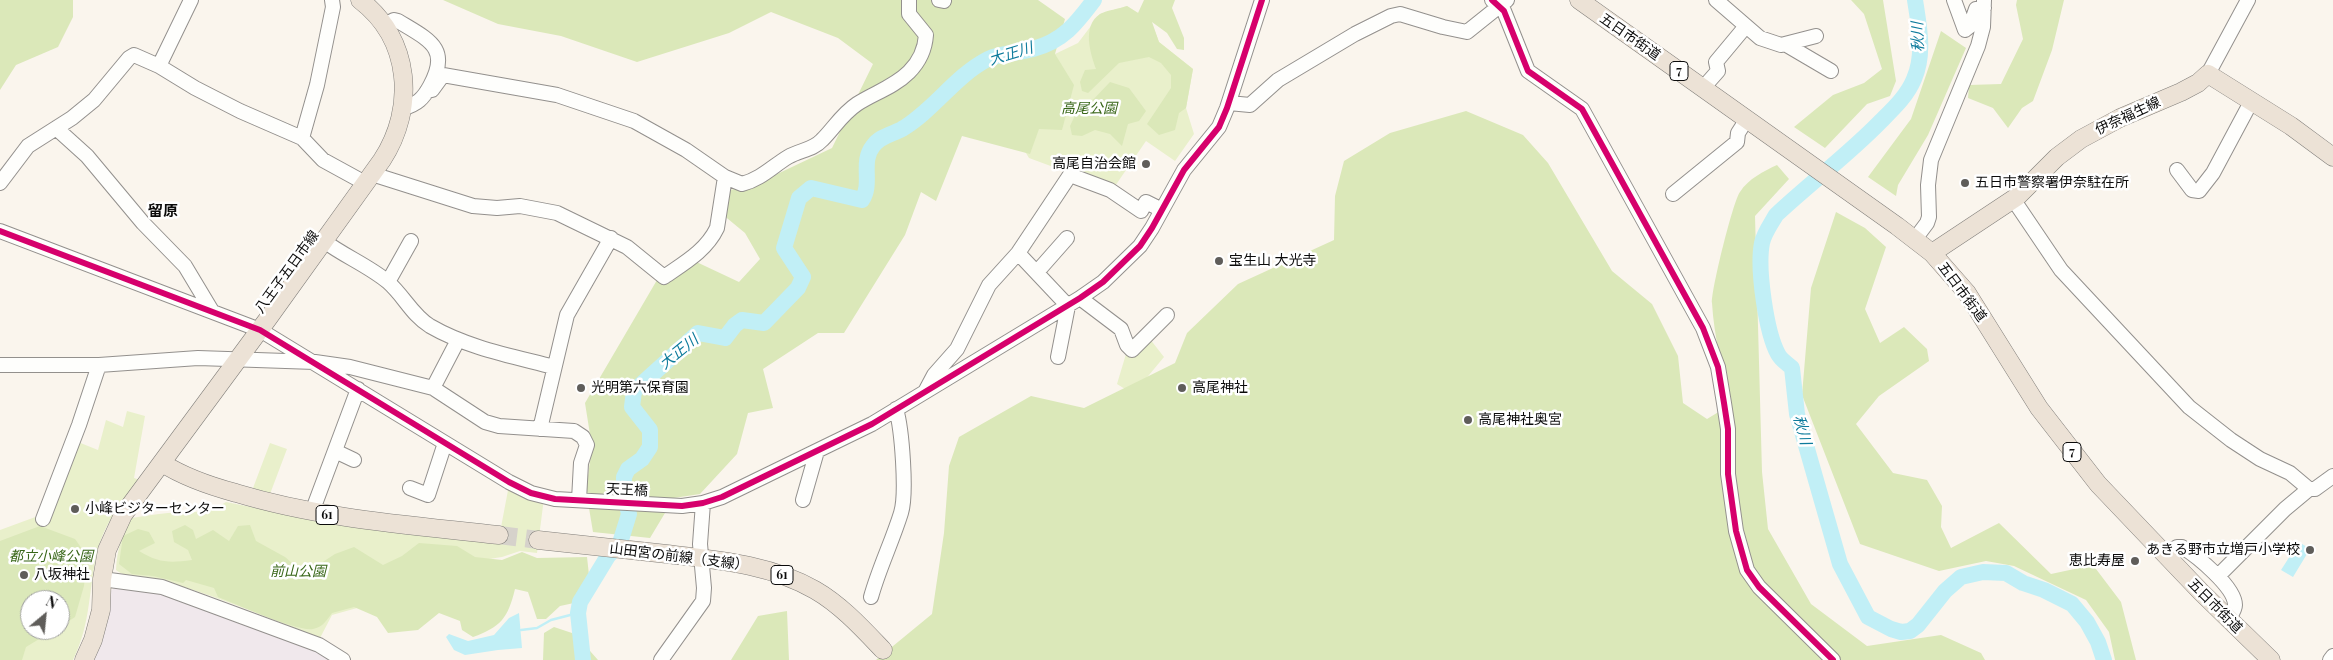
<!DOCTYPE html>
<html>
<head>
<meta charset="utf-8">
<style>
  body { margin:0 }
  #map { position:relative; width:2333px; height:660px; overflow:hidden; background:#faf5ed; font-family:"Playfair Display",serif }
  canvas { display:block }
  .north { position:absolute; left:20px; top:590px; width:50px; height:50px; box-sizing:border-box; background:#fff; border:1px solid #9d9d9d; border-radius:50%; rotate:28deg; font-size:14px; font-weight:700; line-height:20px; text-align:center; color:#0b0b0b }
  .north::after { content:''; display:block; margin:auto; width:18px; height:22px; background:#5f5d5a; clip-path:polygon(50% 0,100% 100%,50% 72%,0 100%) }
</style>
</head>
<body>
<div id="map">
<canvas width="2333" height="660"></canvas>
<div class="north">N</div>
</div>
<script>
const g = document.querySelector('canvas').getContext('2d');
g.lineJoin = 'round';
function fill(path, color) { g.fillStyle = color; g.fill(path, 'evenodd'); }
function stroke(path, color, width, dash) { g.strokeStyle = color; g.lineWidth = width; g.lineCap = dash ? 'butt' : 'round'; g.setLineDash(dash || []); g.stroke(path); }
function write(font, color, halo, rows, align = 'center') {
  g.font = font + ' "Playfair Display","Noto Sans JP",serif'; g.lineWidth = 5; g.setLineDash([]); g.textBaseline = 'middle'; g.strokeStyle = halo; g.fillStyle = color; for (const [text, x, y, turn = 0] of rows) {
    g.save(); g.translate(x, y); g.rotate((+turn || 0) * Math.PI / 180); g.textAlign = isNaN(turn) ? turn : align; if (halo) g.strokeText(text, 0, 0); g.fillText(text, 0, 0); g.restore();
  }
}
const industrial = new Path2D(`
  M117,586L149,588L310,647L335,660H91L107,594Z`);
const green = new Path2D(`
  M1127,6L1151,21L1159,42L1193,69L1186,108L1194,134L1175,161L1146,141L1113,189L1029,158L998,107L1055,54L1078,43L1100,14Z
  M1146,334L1164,357L1139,387L1125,389L1117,384L1126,354Z
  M127,411L145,416L134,478L140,480C123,501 105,522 98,549C88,588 92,621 73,660H0V530L49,512L78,442L98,450L106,420L123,427ZM30,600H60V630H30Z
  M270,443L287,449L270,494L253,488Z
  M509,485L544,498L537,553L520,551L502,557L450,565L357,608L332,615L320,638C271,619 222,598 171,583C156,579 126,579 116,570C117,549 122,535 132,518C144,516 156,514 168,513C190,511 206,515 226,502L341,525L498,543Z`);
const forest = new Path2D(`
  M0,0H73V17L58,47L16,65L0,90Z
  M443,0H1038L1065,19L1055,54L1074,85L1062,130L1039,129L1030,154L962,136L936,201L921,192L905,235L844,333H818L763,369L773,408L748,413L737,454L700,494L674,498L650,538L593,532L586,490L592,447L585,403L657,280L688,258L739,282L760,259L745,233L722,214L725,191L754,185L832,148L873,64L838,38L771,12L729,33L637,62L561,36L498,24Z
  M1144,0H1175L1172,8L1184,38V50L1177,49L1167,33L1152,22L1159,42L1193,69L1186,108L1179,113L1175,130L1159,135L1147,124L1171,88V75L1161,63L1149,57L1119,63L1088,93L1082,91L1080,82L1085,70L1096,69C1090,52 1082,26 1100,14C1107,10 1119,9 1127,6L1138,13Z
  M1851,0H1883L1896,81L1890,96L1867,104L1825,148L1794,127L1833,95L1864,83L1882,69L1864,14Z
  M2017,0H2064L2052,50L2033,101L2022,108L2008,128L1993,108L1968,98L1969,85L2001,84L2023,39L2016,5Z
  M1941,31L1966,48L1928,135L1898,185L1896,196L1868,177L1911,119Z
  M1110,82L1129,88L1146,111L1139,121L1128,124L1122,146L1110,134L1095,130L1082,136L1072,135L1070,126L1080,105L1091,102Z
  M1466,111L1523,135L1548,163L1612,271L1652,304L1678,356L1683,403L1707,419L1730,405C1723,371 1714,337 1712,303C1711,291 1733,201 1740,192C1748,179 1764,171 1777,165L1789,179L1755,216L1762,472L1768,529L1811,604L1867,646L1941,635L1981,653L1985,660H876L932,614L944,533L949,466L959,437L1031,396L1084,408L1175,363L1187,333L1238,284L1334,240L1335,196L1344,161L1390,133Z
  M1836,212L1865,228L1886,247L1865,309L1880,343L1904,327L1927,349L1929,361L1879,396L1856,424L1893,473L1927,480L1942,506L1941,527L1951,548L1999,523L2051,574L2093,565L2121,602L2136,660H2115L2109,632L2086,600L2014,566L1986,561L1939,571L1860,544L1802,395L1811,288Z
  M185,525L193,530L196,539L213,530L229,541L238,526L250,525L256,541L285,557L299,569H312L335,554L354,547L383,565L402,556L419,543L457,546L475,557L502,560L522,552L537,558L587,557L589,575L574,603L560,606L546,619H537L528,592L515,589C508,618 501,627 473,637L462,630L460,621L439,613L418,630L388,633L377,617L354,607L332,613C326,621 323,627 313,629C297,632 236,604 218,597L214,588L186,580L183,583L153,576L132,574L119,564L123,536L138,529L149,532L155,543L139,551C159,563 169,563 192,560L188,550L174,542L172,531Z
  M40,526L75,539L87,556L84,586L75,617L60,627V600H30V630H54L26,647L22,660H0V541Z
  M787,611L789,660H731L758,616Z
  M554,627L575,634L598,660H543L544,633Z`);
const water = new Path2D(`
  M2299,542L2310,549L2293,577L2281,570Z
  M519,613L522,648L498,650L465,655L454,650L446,637L449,634L468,641L494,635L509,618Z`);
const stream = new Path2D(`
  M521,630L537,628L551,620L578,613`);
const river = new Path2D(`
  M1915,0C1919,26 1925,54 1914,79C1907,96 1894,108 1881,121C1848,155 1810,183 1776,215C1771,224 1764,233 1762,243C1757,268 1766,332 1778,354C1781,360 1788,364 1792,368L1797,414L1840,564L1868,617L1891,629L1901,632L1910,631L1918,625L1945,591L1961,577L1983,572L2006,573L2023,583L2044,590L2072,604L2087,622L2098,642L2104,660
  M583,660L578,613L580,602L608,556L620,543L629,514L624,492V477L628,469L642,459L650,447V430L632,407L634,391L698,333L725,338L735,325L742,320L764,323L798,288L803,277L784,248L799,198L811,188L862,200C873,183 860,162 873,146C880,136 893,134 902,129C934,110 955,76 988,59C1002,53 1018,53 1033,49C1063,41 1076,24 1094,0`);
const majorTunnel = new Path2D(`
  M499,535L538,540`);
const minor = new Path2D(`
  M939,0L944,1
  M1492,0L1504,11L1528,71L1582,109L1703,328L1718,367L1724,403L1728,429V474L1736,531L1747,570L1759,587L1833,660
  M1716,0L1760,38L1781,45L1816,36
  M1954,0L1965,30L1970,26L1976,9L1984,8
  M384,25L394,20L398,21C429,40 451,48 430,86C423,99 417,104 404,108
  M1785,44L1831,71
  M159,66L191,0
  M2208,74L2248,0
  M1703,88L1718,71L1716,62L1746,26
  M427,91L432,90L443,75L557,95L634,121L686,150L725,177L742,184C761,179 773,166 788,157C800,150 813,150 822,140C834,128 842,114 857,104C874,93 894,87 909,72C919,62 925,49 926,35L909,14V0
  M1229,103L1250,105L1278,80L1355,34L1391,16L1400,14L1443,27L1467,32L1507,0
  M56,128L87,156L143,223L185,266L212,311
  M302,138L317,85L333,7L332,0
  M2177,170L2192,190L2199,191L2213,173L2251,102
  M372,174L473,206L497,208L520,206L557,213L627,247L664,277C684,263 706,251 717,228L725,177
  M0,183L28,146L72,118L94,100L129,58L134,55L159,66L195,88L240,111L302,138L323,160L365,183
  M1673,194L1737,142L1738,133L1747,119
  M2013,199L2061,270L2189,407L2231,440L2260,459L2290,473L2309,489
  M0,231L260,330L509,482L531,493L555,499L682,506L703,503L722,497L872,424L1080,298L1103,282L1140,246L1152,228L1184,170L1219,127L1227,108L1262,0
  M1915,239L1927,223L1929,217L1928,185L1931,160L1978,46L1983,27L1984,0
  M324,241C344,256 369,266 388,282C404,296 412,315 430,326C468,348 512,356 554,367
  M1018,253L1068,306L1058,357
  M1037,272L1067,238
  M388,282L411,241
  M1080,298L1121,329L1127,345L1132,350L1167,315
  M0,365H99L198,358L315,362L350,367L433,388L485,422L499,426L574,431L583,437L587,445L581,463L579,500
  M433,388L458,340
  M926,390L934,375L957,349L989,285L1018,253L1070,175L1110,190L1141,211L1146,202L1162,210
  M540,429L567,315L611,238
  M335,451L354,460
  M410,488L428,495L445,443
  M803,500L817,451
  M312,512L358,389
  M43,519L79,425L99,365
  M2166,556L2177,547H2182C2197,556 2235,587 2235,605C2235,610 2231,615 2228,620
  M2218,576L2285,509L2309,489H2315L2333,476
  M102,579L162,587L319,645L343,660
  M871,597C879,568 892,542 901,513C907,494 902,429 896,409
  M661,660L703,601L704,588L700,544L703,503
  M2330,660L2333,656`);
const major = new Path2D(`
  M1579,0L1897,226L1932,253L1967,293L2039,408L2098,484L2201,592L2271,660
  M1932,253L2018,196L2057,157L2081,139L2120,118L2181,92L2198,83L2208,74L2291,126L2333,157
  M162,463C184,477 210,486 236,493C322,519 411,525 499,535
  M538,540C581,545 624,549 667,554C717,560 770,564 815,590C841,605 862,628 883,650
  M84,660L93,640L101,610L102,579L107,550L123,515L267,320L382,160C416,108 411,39 360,0`);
const cycleway = new Path2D(`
  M1492,0L1504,11L1528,71L1582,109L1703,328L1718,367L1724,403L1728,429V474L1736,531L1747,570L1759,587L1833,660
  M0,231L260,330L509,482L531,493L555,499L682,506L703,503L722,497L872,424L1080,298L1103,282L1140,246L1152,228L1184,170L1219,127L1227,108L1262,0`);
const markers = [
  [1146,164,5,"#5f5d5a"],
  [1965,183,5,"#5f5d5a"],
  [1219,261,5,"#5f5d5a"],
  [581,388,5,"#5f5d5a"],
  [1182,388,5,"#5f5d5a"],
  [1468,420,5,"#5f5d5a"],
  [75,509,5,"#5f5d5a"],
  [2310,550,5,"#5f5d5a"],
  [2135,561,5,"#5f5d5a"],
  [24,575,5,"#5f5d5a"]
];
const shields = [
  [1679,71,18],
  [2072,452,18],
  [327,515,22],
  [782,575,22]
];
const shieldNames = [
  ["7",1679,71],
  ["7",2072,452],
  ["61",327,515],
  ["61",782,575]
];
const streetNames = [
  ["五日市街道",1630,37,35],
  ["伊奈福生線",2128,116,-25],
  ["八王子五日市線",287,272,-54],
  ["五日市街道",1962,292,53],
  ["天王橋",627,490,3],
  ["山田宮の前線（支線）",679,557,7],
  ["五日市街道",2215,606,45]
];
const parkNames = [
  ["高尾公園",1089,109],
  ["都立小峰公園",51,557],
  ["前山公園",298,572]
];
const poiNames = [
  ["高尾自治会館",1136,164,"right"],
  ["五日市警察署伊奈駐在所",1975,183],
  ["宝生山 大光寺",1229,261],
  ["光明第六保育園",591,388],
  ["高尾神社",1192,388],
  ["高尾神社奥宮",1478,420],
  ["小峰ビジターセンター",85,509],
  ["あきる野市立増戸小学校",2300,550,"right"],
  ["恵比寿屋",2125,561,"right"],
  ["八坂神社",34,575]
];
const waterNames = [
  ["秋川",1918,37,-92],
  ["大正川",1011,54,-17],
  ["大正川",679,352,-39],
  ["秋川",1802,430,75]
];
const neighbourhoodNames = [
  ["留原",163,211]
];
fill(industrial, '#f0e8ec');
fill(green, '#e9f0cb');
fill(forest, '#dbe8b9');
fill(water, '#c1eff6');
stroke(stream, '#c1eff6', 2.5);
stroke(river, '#c1eff6', 16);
stroke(majorTunnel, '#d6d2cb', 18, [18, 9]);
stroke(minor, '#93908d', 16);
stroke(major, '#807e7a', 19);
stroke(minor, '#fefefc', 14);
stroke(major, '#ece2d6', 18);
stroke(cycleway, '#d6006c', 6);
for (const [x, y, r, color] of markers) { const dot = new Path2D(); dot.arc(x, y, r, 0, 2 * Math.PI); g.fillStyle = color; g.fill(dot); stroke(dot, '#fff', 2); }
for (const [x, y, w] of shields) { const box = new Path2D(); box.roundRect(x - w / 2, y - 9.5, w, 19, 4); g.fillStyle = '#fff'; g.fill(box); stroke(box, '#0b0b0b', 1); }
write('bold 12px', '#0b0b0b', null, shieldNames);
write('14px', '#0b0b0b', '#fff', streetNames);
write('italic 14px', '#386618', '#fff', parkNames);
write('14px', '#0b0b0b', '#fff', poiNames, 'left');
write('italic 15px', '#0d7b9c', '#fff', waterNames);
write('bold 15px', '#0b0b0b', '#fff', neighbourhoodNames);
</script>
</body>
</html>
